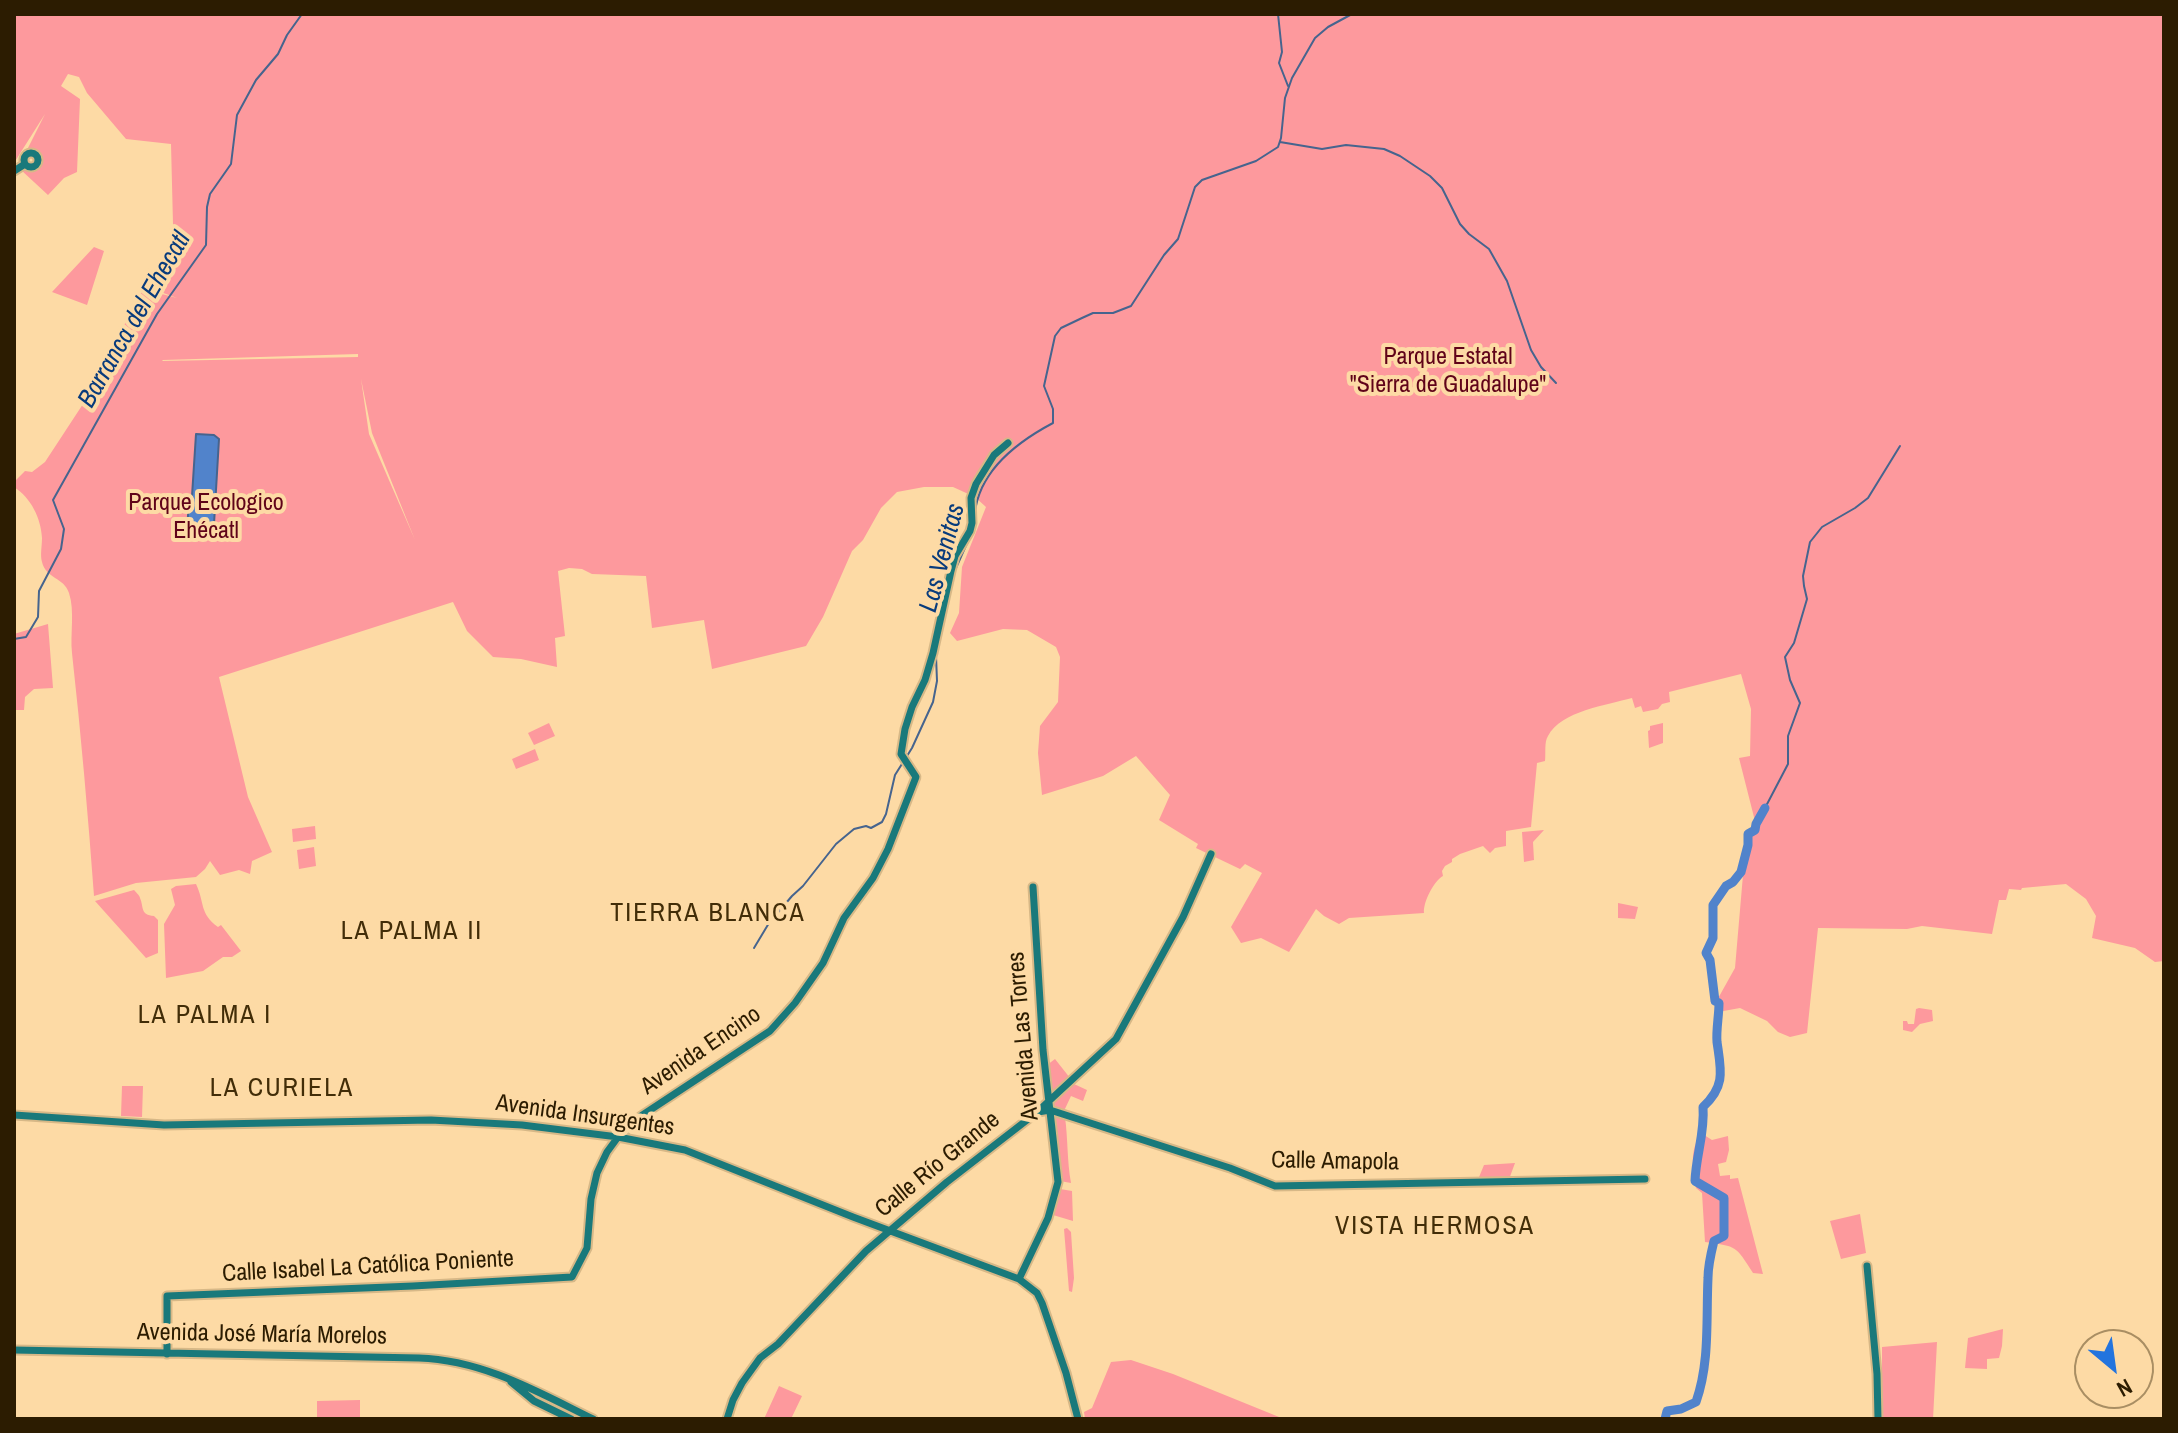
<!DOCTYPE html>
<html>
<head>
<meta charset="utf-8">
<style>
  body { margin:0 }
  #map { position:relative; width:2178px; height:1433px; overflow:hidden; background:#fddaa5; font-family:"Archivo Narrow",sans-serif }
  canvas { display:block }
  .frame { position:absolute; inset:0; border:16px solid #2c1c01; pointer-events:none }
  .north { position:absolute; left:2074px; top:1329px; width:80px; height:80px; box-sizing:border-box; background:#fddaa5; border:2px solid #a98e63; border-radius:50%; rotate:151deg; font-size:22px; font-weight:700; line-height:32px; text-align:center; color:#2c1c01 }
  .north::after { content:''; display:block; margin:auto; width:28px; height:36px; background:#2374de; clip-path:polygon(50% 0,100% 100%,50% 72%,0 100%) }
</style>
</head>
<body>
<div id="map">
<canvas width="2178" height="1433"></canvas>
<div class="frame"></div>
<div class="north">N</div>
</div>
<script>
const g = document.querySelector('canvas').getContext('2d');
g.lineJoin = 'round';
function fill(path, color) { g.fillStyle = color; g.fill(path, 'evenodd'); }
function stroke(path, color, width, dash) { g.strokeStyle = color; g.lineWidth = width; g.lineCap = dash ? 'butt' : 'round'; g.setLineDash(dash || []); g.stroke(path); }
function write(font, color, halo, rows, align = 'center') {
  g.font = font + ' "Archivo Narrow",sans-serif'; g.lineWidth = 8; g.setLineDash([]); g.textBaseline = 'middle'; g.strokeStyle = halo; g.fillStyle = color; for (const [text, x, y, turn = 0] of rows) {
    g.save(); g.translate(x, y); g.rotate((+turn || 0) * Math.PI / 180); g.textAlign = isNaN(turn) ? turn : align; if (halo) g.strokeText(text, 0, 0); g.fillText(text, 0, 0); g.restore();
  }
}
const green = new Path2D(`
  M14,14H2164V961L2155,962L2135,948L2092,938L2096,916L2086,899L2066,884L2022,888L2021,890L2009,889L2006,900H1999L1992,934L1922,926L1907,929L1818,928L1807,1033L1790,1037L1778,1032L1767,1021L1740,1008L1718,1012L1716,1002L1735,968L1743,875L1755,821L1739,758L1750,756L1751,709L1741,674L1669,692L1670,702L1662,704L1658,709L1643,712L1641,706L1635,708L1632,698C1607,705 1561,711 1548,736C1544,742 1546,753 1545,761L1537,763L1531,827L1506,831V846L1495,848L1490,853L1483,846L1460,854L1452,859V862L1445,866L1442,871L1443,876C1434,881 1423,902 1424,913L1349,918L1339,924L1324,916L1316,909L1289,952L1261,938L1241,943L1231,927L1262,873L1245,864L1240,869L1196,848L1198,844L1159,820L1170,795L1136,756L1103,776L1042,795L1038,753L1040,726L1058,702L1060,657L1056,647L1027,630L1003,629L957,641L950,633L959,613L962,567L986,507L975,497L953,487H924L897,492L881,508L863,540L852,551L823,617L806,646L712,669L704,620L652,628L646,576L592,574L582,569L569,568L558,571L565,636L555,638L557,667L521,659L493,657L467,631L453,602L219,677L248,797L272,852L252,861L250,874L239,870L220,875L210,861L205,869L196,877L136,883L94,896C88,815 81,734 72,653C70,634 75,611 69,593C64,577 46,579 42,562C40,555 42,546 42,538C41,518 31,498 14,487V482L25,471L32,472L45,462L83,404L143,289L177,298L139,284L164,275L174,264L171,144L126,139L87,93L79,77L68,74L61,86L80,99L77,172L64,178L48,195L21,170C30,169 38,171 42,161C40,153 35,150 27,150L45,114L14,163ZM358,354V357L162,361L163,360ZM361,379L372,433L415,540L369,434Z
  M94,247L104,251L87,305L52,292Z
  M48,624L53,688L34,689L25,697L24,710H14V634Z
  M549,723L555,736L534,745L528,733Z
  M1663,723V743L1649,748L1648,731L1650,730V726Z
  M535,749L539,760L516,769L512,759Z
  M315,826L316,839L293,842L292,829Z
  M1544,830L1533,842L1534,860L1524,862L1522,832Z
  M314,847L316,866L299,869L297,850Z
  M196,884C205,903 199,913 218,927L221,925L241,951L232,957H223L203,971L166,978L164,924L175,905L171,889L176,886Z
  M134,890C135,891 140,896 140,898C144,907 140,915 154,916L158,920V953L146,958L95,901Z
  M1618,903L1638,907L1635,919L1618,918Z
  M1919,1008L1932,1010L1933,1021L1920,1024L1912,1032L1903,1030V1021H1907L1908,1024H1914L1916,1009Z
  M1055,1059L1070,1078L1051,1092L1047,1065Z
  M1074,1084L1087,1090L1083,1101L1071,1096L1064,1111L1053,1108L1052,1104Z
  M122,1086H143L142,1117L121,1116Z
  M1051,1115L1065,1117C1068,1139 1067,1161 1071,1183L1060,1181Z
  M1701,1133L1712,1140L1728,1136L1729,1150L1726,1162L1718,1164L1720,1176L1730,1175V1179L1738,1178L1763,1274L1753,1273C1735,1245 1738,1247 1705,1242L1702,1193L1696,1188C1693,1165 1689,1153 1701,1133Z
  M1515,1163L1508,1182H1477L1484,1165Z
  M1060,1189L1072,1191L1073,1221L1053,1215Z
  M1860,1214L1866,1253L1841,1259L1830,1221Z
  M1067,1228L1071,1232L1074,1278L1072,1292L1069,1291L1064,1229Z
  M2003,1329L2002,1346L1999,1358L1987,1359V1369L1965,1368L1968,1338Z
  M1937,1342L1933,1419H1882V1347Z
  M1131,1360L1173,1374L1284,1419H1085L1084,1412L1092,1408L1111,1362Z
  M779,1386L802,1396L791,1419H764Z
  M360,1400V1419H317V1401Z`);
const water = new Path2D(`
  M196,434L214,435L219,439L214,524L198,533H189L187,529L189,502L192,496Z`);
const stream = new Path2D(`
  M1278,14L1282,52L1279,63L1288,86
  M1280,142L1322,149L1346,145L1384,149L1400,156L1430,176L1442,188L1460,224L1469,234L1489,249L1507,281L1531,350L1541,367L1556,383
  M975,512C980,470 1019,441 1053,423V409L1044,386L1055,336L1061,328L1082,318L1093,313H1113L1131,306L1164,255L1178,239L1195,187L1202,180L1256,161L1278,147L1281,138L1285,98L1292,78L1315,38L1328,27L1352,14
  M956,568L968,541
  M14,639L26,637L38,617L39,591L61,549L64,529L53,500L157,314L206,245L207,207L210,194L231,164L237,115L256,80L278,54L287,35L302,14
  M1765,808L1788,764V736L1800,703L1790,680L1785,657L1794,643L1807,599L1804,586L1803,576L1810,542L1822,527L1855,508L1868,498L1900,446
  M754,948L769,923L792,896L803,886L836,844L854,829L866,826L871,828L882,822L886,814L895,775L912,748L933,702L937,681L936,656L938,644`);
const river = new Path2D(`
  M1665,1419L1667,1411L1681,1409L1696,1402C1710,1362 1706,1320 1708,1278C1708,1266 1711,1253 1714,1241L1724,1236V1198L1695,1181C1696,1155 1705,1133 1703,1107C1726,1086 1721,1070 1717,1042C1716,1029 1719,1016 1719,1003L1715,1001L1710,960L1706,953L1713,938V905L1726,886L1733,882L1741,872L1748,845V834L1755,830L1756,824L1765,808`);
const secondary = new Path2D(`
  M24 160a7 7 0 1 1 14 0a7 7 0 1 1-14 0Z
  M14,171L25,164
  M1038,1112L1050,1110L1230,1168L1275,1186L1645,1179
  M14,1115L164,1125L431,1120L522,1125L618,1137L685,1150L853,1217L1019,1279L1037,1293L1042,1303L1066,1373L1078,1419
  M1867,1266L1877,1374L1878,1419
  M1019,1279L1048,1218L1058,1182L1043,1050L1033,887
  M14,1350L419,1358C483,1360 538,1392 593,1419
  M167,1354V1296L413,1286L572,1277L587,1248L591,1199L597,1173L607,1152L618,1137L641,1116L770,1031L795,1003L823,963L844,918L873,878L888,849L916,777L901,754L905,729L912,707L925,680L933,653L951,571L955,556L970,531L972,523L971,498L976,484L994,455L1008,443
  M511,1382L534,1401L571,1419
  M727,1419L733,1400L742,1383L760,1358L778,1344L866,1251L947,1182L1036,1113L1116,1039L1183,917L1211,854`);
const parkNames = [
  ["Parque Estatal",1448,358],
  ["\"Sierra de Guadalupe\"",1448,386],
  ["Parque Ecologico",206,504],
  ["Ehécatl",206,532]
];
const streetNames = [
  ["Avenida Las Torres",1024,1036,-95],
  ["Avenida Encino",701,1051,-34],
  ["Avenida Insurgentes",585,1116,8],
  ["Calle Amapola",1335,1162,1],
  ["Calle Río Grande",938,1165,-39],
  ["Calle Isabel La Católica Poniente",368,1267,-3],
  ["Avenida José María Morelos",262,1335,1]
];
const waterNames = [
  ["Barranca del Ehecatl",135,320,-60],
  ["Las Venitas",943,558,-75]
];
const neighbourhoodNames = [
  ["TIERRA BLANCA",708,914],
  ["LA PALMA II",412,932],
  ["LA PALMA I",205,1016],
  ["LA CURIELA",282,1089],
  ["VISTA HERMOSA",1435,1227]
];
fill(green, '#fd999d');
fill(water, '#5183cb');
stroke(water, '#46648e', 2);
stroke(stream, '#46648e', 2);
stroke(river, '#5183cb', 9);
stroke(secondary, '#d7b887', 11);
stroke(secondary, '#19797b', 7);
write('24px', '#600319', '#fddaa5', parkNames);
write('24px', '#2c1c01', '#fddaa5', streetNames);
write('italic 26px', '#083b7c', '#fddaa5', waterNames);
g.letterSpacing = '2px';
write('26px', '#422d08', '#fddaa5', neighbourhoodNames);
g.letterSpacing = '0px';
</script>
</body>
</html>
